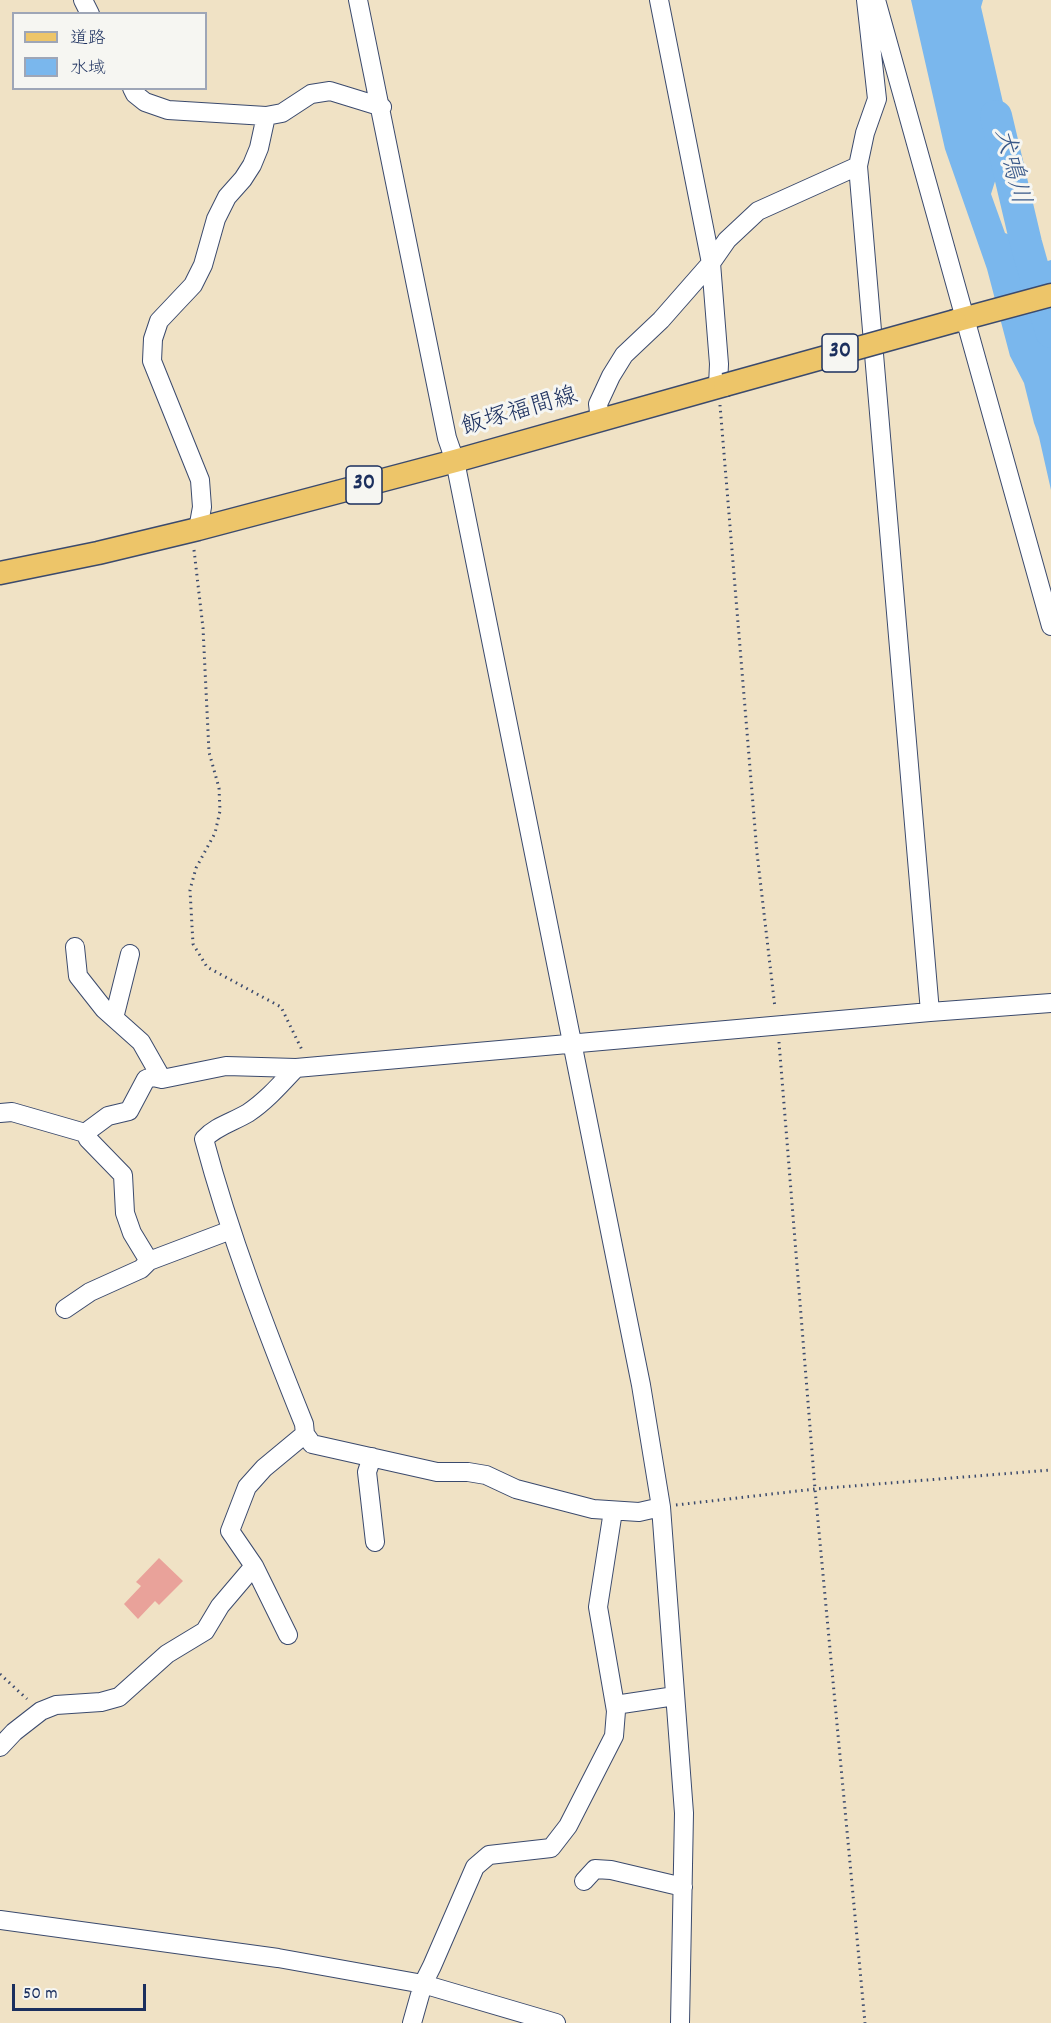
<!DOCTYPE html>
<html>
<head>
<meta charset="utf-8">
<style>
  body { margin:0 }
  #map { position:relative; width:1051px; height:2023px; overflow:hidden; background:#f0e2c5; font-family:Dekko,"Klee One",sans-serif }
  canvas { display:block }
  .legend { position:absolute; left:12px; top:12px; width:195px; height:78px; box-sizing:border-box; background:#f6f6f2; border:2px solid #9ea6b7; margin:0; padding:8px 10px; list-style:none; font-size:18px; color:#1b2f5e }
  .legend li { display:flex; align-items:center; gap:12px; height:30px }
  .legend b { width:30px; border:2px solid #9ea6b7 }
  .scale { position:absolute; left:12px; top:1984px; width:134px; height:27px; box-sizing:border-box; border:3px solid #1b2f5e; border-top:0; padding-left:8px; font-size:18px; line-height:21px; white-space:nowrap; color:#1b2f5e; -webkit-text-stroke:4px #f6f6f2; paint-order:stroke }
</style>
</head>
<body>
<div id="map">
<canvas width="1051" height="2023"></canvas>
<ul class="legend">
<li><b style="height:8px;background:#edc569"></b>道路</li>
<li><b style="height:16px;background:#7ab7ed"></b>水域</li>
</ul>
<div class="scale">50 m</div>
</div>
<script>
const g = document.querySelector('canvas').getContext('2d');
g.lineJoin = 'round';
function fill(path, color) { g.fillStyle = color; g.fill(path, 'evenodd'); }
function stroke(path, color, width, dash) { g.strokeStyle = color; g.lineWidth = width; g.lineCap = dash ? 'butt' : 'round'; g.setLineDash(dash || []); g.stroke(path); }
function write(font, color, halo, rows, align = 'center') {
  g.font = font + ' Dekko,"Klee One",sans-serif'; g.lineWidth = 6; g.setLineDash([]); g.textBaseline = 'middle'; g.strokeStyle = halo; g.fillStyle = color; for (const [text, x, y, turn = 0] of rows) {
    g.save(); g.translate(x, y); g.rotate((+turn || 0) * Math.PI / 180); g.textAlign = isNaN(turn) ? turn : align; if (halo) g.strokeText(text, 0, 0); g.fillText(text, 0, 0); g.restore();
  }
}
const water = new Path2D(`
  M911,0H983L981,7L1013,146L998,172L991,194L1005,233L1015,237L1023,262L1041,263L1051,260V490L1039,437L1034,423L1024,383L1010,356L987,269L945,149Z`);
const river = new Path2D(`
  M996,116L1026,243L1051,332`);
const building = new Path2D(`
  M159,1558L183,1581L159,1605L155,1601L138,1619L124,1604L141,1586L136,1582Z`);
const path = new Path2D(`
  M720,405L757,853L775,1008
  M194,550L203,628L209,752L219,788L220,811L215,833L196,868L190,890L193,944L207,967L281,1007L302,1050
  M779,1042L815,1489L865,2023
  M676,1505L815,1489L1051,1470
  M0,1674L27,1699`);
const minor = new Path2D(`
  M83,0L90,14
  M358,0L447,438L455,461L641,1385L661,1507L684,1813L680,2023
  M659,0L711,263L719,364L718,386
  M866,0L877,99L865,133L858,166L930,1012
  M876,0L1051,626
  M132,88L135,94L145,102L168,110L266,116L282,113L311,94L330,91L382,107
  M600,420L598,404L611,376L624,355L661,320L711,263L727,240L758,211L858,166
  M198,529L202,507L200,480L152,361L153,339L159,321L193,285L203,265L216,219L227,197L243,179L252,165L259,148L266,116
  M75,947L78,976L104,1009L141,1042L162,1079
  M114,1018L130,954
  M296,1068C281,1084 266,1101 248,1113C233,1122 216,1126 204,1139C230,1236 266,1330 304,1424L305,1434L312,1444L437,1472H468L486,1475L516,1489L593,1509L639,1512L661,1507
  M0,1113L12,1112L85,1133L108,1116L129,1111L146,1079L153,1077L162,1079L226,1066L296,1068L930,1012L1051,1003
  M85,1133L88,1139L123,1175L125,1213L132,1233L149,1261L231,1230
  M65,1309L90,1292L141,1269L149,1261
  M372,1457L367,1472L375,1542
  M254,1566L288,1635
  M615,1705L675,1696
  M0,1747L14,1732L41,1711L56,1705L101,1702L119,1697L167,1654L205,1631L220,1606L254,1566L230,1531L247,1487L264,1468L305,1434
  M584,1881L595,1869L611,1870L683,1887
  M0,1920L278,1958L423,1984L556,2023
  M412,2023L423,1984L432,1966L475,1867L489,1855L551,1848L568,1826L614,1736L616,1711L598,1607L613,1511`);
const major = new Path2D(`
  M955,321L1051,295
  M0,573L98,553L198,529L455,461L725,385`);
const majorBridge = new Path2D(`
  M725,385L955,321`);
const shields = [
  [840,353,36],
  [364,485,36]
];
const shieldNames = [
  ["30",840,353],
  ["30",364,485]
];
const streetNames = [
  ["飯塚福間線",520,414,-16]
];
const waterNames = [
  ["犬鳴川",1009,167,76]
];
fill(water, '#7ab7ed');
stroke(river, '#7ab7ed', 32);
fill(building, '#e9a29a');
stroke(minor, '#3b4a6d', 20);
stroke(major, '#3b4a6d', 25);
stroke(path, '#3b4a6d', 3, [1.5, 4.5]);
stroke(minor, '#fff', 18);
stroke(major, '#edc569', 22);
stroke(majorBridge, '#3b4a6d', 25, []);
stroke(majorBridge, '#edc569', 22);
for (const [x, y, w] of shields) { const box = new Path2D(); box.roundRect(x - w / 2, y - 19, w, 38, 4.5); g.fillStyle = '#f6f6f2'; g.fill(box); stroke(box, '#1b2f5e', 1.5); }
write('bold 22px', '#1b2f5e', null, shieldNames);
write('24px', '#1b2f5e', '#f6f6f2', streetNames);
write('italic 26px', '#385889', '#f6f6f2', waterNames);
</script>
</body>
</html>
